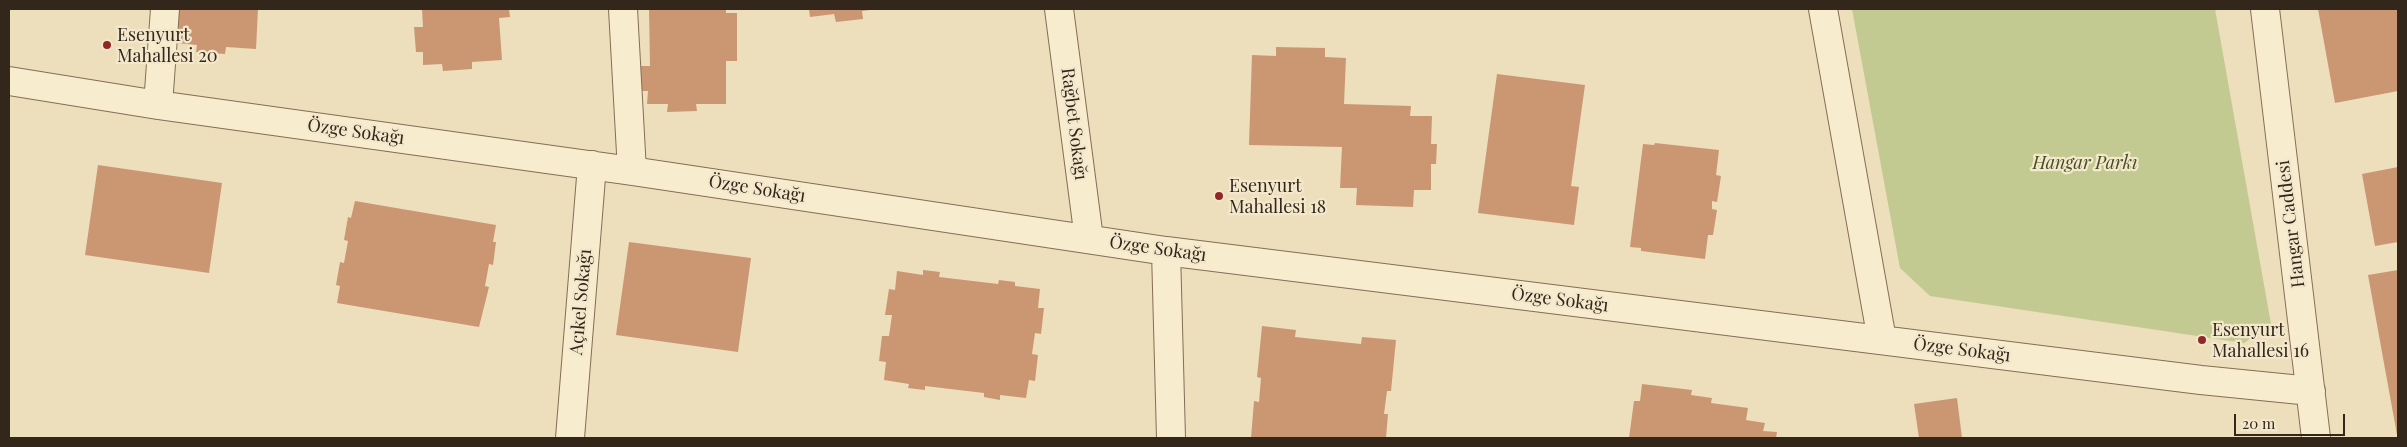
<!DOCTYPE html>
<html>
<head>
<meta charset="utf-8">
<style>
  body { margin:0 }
  #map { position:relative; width:2407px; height:447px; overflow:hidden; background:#eddebc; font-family:"Playfair Display",serif }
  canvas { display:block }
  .frame { position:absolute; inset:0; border:10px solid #33261b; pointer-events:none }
  .scale { position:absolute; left:2234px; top:414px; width:111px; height:22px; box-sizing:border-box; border:2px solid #33261b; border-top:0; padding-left:6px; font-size:15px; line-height:18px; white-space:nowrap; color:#33261b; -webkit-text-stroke:4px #f4e8cc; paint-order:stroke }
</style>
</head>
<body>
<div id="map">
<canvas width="2407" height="447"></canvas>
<div class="frame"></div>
<div class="scale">20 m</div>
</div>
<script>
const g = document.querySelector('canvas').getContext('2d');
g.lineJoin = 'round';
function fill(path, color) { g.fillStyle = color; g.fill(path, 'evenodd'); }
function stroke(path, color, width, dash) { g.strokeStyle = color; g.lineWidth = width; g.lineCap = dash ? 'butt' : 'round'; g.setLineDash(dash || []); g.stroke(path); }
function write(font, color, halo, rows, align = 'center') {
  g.font = font + ' "Playfair Display",serif'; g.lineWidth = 4.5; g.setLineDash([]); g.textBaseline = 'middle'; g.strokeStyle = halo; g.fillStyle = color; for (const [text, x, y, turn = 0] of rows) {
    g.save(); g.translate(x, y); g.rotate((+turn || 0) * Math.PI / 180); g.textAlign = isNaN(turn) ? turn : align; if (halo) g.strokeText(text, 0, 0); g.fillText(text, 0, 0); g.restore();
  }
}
const green = new Path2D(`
  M1852,9H2215L2271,324L2244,343L1930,296L1900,268Z`);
const building = new Path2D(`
  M173,9H258L256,49L226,47L225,54L196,52L197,45L177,43L178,30H171Z
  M422,9H509L510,17L499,18L502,60L472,62V69L443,71L442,64L423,65V52H416L414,27H423Z
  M649,9H726V13H737V61H726V104H696L697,111L667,112L668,104H647L648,91H641V66H650Z
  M809,9H870V10L862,11L863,19L836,22L834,14L810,17Z
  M2318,9H2398V91L2335,103Z
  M1276,47L1325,48V57L1346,58L1344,104L1411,106L1410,116H1432L1431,144H1437L1436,164H1431V190H1414L1413,207L1356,205L1357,188H1340L1342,147L1249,145L1252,55L1276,56Z
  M1497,74L1585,85L1571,186L1579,187L1574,225L1478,213Z
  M1655,143L1719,150L1716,175L1721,176L1717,202L1712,201V209L1717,210L1713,235H1708L1705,259L1641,251V248L1630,247L1643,144L1654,145Z
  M98,165L222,183L209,273L85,255Z
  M2398,167V242L2375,246L2362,174Z
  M355,201L496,225L493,242H496L493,265L489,264L485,286L489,287L479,327L337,303L340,286L336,285L340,262L344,263L348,241L344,240L348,217L351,218Z
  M629,242L751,258L738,352L616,335Z
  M923,270L940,272L939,277L998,284L999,280L1015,282V286L1040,289L1038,308H1044L1041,334L1035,333L1032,354L1038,355L1035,381L1029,380L1026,398L1000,395V400L984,397V393L925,386V390L908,388L909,384L884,380L886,362L879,361L882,336H889L892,315H885L889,289L895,290L897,271L923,275Z
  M2398,270V435H2397L2368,275Z
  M1262,326L1296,330L1295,337L1361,344L1362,337L1396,340L1391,391H1387L1384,414H1388L1386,438H1251L1254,401L1259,402L1261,378L1257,377Z
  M1642,384L1692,390L1691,395L1712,398L1711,403L1748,408L1746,420L1765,423L1763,431L1777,432L1776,438H1629L1634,401H1640Z
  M1957,398L1962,438H1919L1914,404Z`);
const minor = new Path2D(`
  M623,9L632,171
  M1059,9L1089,239
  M1823,9L1882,340
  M2265,9L2316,438
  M9,81L158,105L632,171L1166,251L2201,380L2311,391
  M158,105L165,9
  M1166,251L1171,438
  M570,438L592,165`);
const markers = [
  [107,45,5,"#922728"],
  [1219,196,5,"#922728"],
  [2202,340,5,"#922728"]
];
const poiNames = [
  ["Esenyurt",117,35],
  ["Mahallesi 20",117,56],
  ["Esenyurt",1229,186],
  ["Mahallesi 18",1229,207],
  ["Esenyurt",2212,330],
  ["Mahallesi 16",2212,351]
];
const streetNames = [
  ["Rağbet Sokağı",1074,124,83],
  ["Özge Sokağı",356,132,8],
  ["Özge Sokağı",757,189,9],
  ["Hangar Caddesi",2291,224,-97],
  ["Özge Sokağı",1158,249,8],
  ["Özge Sokağı",1560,300,7],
  ["Açıkel Sokağı",581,302,-85],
  ["Özge Sokağı",1962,350,7]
];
const parkNames = [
  ["Hangar Parkı",2085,163]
];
fill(green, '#c3ca91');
fill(building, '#cb9772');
stroke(minor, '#846e56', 30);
stroke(minor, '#f8eccf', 28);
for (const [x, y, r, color] of markers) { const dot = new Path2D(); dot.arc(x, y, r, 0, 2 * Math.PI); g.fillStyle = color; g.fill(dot); stroke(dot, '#f4e8cc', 2); }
write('18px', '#33261b', '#f4e8cc', poiNames, 'left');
write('18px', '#33261b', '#f4e8cc', streetNames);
write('italic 18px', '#444f22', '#f4e8cc', parkNames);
</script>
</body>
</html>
